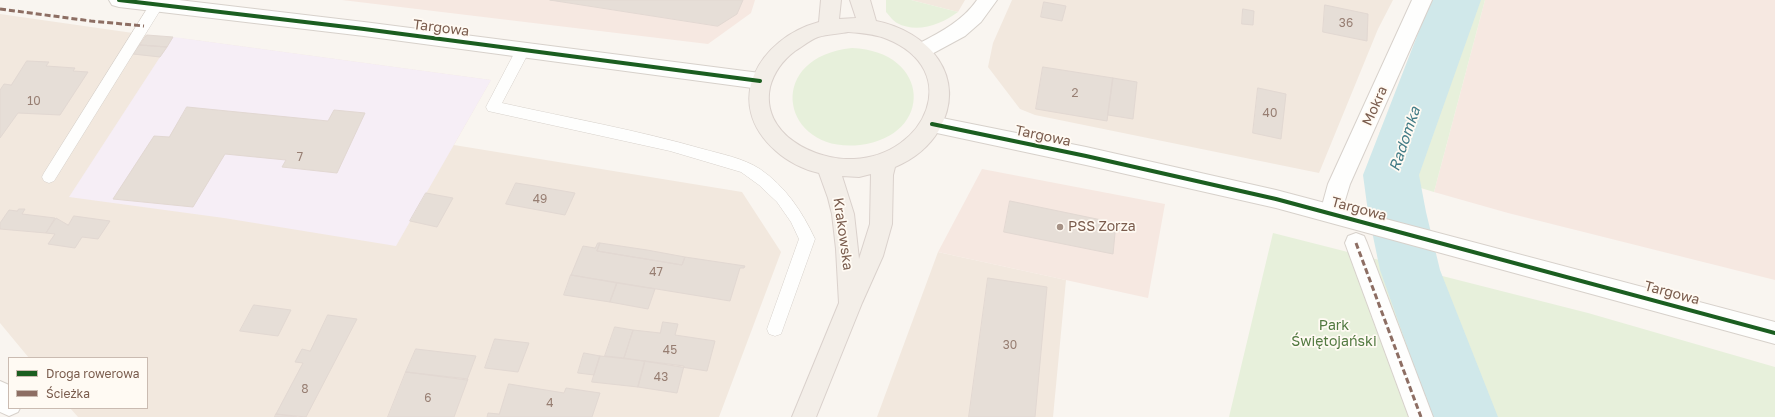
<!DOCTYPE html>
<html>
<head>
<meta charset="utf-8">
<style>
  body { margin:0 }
  #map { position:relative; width:1775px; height:417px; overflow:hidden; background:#f9f5f0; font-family:"Golos Text",sans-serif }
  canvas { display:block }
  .legend { position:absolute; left:8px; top:357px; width:140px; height:52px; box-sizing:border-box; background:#fffaf3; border:1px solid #cabbb1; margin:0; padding:5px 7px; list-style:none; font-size:12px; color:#7a5c4d }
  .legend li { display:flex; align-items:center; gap:8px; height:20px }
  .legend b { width:20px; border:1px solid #cabbb1 }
</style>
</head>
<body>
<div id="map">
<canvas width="1775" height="417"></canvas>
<ul class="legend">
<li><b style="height:5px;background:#1b5e20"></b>Droga rowerowa</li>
<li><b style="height:5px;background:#8d6e63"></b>Ścieżka</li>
</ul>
</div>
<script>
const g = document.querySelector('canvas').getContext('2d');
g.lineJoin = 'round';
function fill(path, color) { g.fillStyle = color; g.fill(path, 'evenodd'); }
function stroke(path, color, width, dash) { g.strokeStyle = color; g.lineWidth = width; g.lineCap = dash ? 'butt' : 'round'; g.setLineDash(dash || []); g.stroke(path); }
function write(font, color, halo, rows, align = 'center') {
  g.font = font + ' "Golos Text",sans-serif'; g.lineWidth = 3.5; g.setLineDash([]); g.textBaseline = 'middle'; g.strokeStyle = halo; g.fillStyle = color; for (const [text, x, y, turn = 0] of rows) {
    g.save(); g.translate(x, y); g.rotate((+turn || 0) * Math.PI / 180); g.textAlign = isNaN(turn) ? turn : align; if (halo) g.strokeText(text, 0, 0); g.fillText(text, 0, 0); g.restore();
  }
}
const residential = new Path2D(`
  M911,0H965L958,12Z
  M1012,0H1393L1378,29L1319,173L1035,115L1020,109L988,67L993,43Z
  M0,14L147,35L188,39L491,80L454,145L742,192L781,252L719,417H78L70,408H147V358H29L0,323Z
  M938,252L1066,280L1053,417H877Z`);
const commercial = new Path2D(`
  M342,0H755L751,13L708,44Z
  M1485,0H1775V280L1508,213L1434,192Z
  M982,169L1165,204L1148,298L938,252Z`);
const education = new Path2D(`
  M173,37L188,39L491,80L396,246L224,218L69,197Z`);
const green = new Path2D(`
  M886,0H911L958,12C942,24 917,34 897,23C893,21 889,15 886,12Z
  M1436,0H1485L1434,192L1368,172L1378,144L1379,134Z
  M852,48C931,51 935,136 860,145C781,154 763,57 852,48Z
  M1273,233L1588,313L1775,367V417H1229Z`);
const river = new Path2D(`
  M1431,0H1481L1419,175L1426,212L1440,270L1498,417H1432L1380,270L1368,212L1363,175Z`);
const building = new Path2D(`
  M550,0H743L737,14L718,26Z
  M1044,2L1066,6L1062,21L1041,17Z
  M1325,5L1368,14L1367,41L1323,32Z
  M1243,9L1254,11L1253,25L1242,24Z
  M147,35L173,37L167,47L140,45Z
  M140,45L167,47L160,57L133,54Z
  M27,61L49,62L46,66L75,68L73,71L88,72L60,115L18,113L0,138V90L4,84L11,85Z
  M1043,67L1113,78L1107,121L1036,109Z
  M1113,78L1137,82L1133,119L1108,115Z
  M1258,88L1286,94L1281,139L1253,133Z
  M187,107L328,121L334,110L365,113L337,173L282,167L286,160L225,154L193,207L113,199L154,136L169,137Z
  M516,183L535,186L575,193L565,215L506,204Z
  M426,193L453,198L437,227L410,221Z
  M1010,201L1116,223L1113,254L1004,232Z
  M19,209H25L22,214L55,218L46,233L0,229V223L9,210L17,211Z
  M74,216L110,221L98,239L82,237L75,248L48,244L55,234L46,233L56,218L68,225Z
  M598,243H600L597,251L682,265L685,257L745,266L744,268H740L730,301L571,275L583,246L595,248Z
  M600,243L647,250L685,257L682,265L597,251Z
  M571,275L617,283L610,302L564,295Z
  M988,278L1047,287L1035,417H969Z
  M617,283L655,289L648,309L610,302Z
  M254,305L291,310L278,336L240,331Z
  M328,315L357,319L306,417L276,414L303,363L295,362L302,349L310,351Z
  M663,322L678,324L675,335L715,341L707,371L624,358L633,330L660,333Z
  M615,327L633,330L624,358L605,356Z
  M495,339L529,343L518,372L485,368Z
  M416,349L476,356L467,380L406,372Z
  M584,353L600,356L594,375L578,373Z
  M600,356L645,361L638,387L592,382Z
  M645,361L684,366L677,393L638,387Z
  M406,372L468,379L454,417H388Z
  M509,384L564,393L566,388L600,393L592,417H487L488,413L499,414Z
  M276,414L297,417H275Z`);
const service = new Path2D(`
  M152,1H162L164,4L54,181L49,183L44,181L42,177L44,173Z
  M523,45L528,46L530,50L502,103C569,118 637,130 703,149C721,154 743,158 760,169C785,186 802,211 815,239L781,334L775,336L769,334L767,329L799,239L791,222L777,202L759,185L741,172L670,151L488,111L486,107L488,103L518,46Z`);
const pedestrian = new Path2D(`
  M1356,233L1364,236L1367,243L1433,417H1409L1345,243L1348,236Z`);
const minor = new Path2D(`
  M977,0H997L981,22L965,36L928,56L921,59L914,56L911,51L914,46C937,34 962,22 977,0Z
  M1412,0H1432L1350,184L1339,220L1331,222L1323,220L1320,213L1328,184Z
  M0,381L9,385V408H20L18,412L9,416L0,412Z`);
const tertiary = new Path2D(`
  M109,0H179L364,22L760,73L767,75L770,81L767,87L760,89L364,36L119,7L112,5Z
  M932,116L1086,147L1276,190L1775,322V344L1276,208L1086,165L932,132L925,130L922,124L925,118Z`);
const primary = new Path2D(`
  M821,0H841L839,19L856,18L850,0H870L876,21C928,31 969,77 939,130C929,147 914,159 895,167L893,175L892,224L883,256L862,303L816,417H792L839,303L836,249L832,214L828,198L819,173C804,170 787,161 776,151C721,103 759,38 819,22ZM848,32C861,33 875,34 887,39C964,70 926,156 854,159C815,161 760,134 770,87C774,72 782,61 795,51C803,46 810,40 818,37C828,34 838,34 848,32ZM871,174L870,224L859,259L854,214L842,176L859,177Z`);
const quiet = new Path2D(`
  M0,9L91,21L144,26
  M1356,243L1421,417`);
const cycleway = new Path2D(`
  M119,0L364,29L760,81
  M932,124L1086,156L1276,199L1775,333`);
const markers = [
  [1060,227,4,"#a69286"]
];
const numberNames = [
  ["36",1346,23],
  ["2",1075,93],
  ["10",34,101],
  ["40",1270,113],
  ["7",300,157],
  ["49",540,199],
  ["47",656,272],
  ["30",1010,345],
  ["45",670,350],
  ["43",661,377],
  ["8",305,389],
  ["6",428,398],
  ["4",550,403]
];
const streetNames = [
  ["Targowa",441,28,7],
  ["Mokra",1375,106,-66],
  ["Targowa",1043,136,12],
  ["Targowa",1359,209,15],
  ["Krakowska",843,234,82],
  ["Targowa",1672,293,15]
];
const poiNames = [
  ["PSS Zorza",1068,227]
];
const parkNames = [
  ["Park",1334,326],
  ["Świętojański",1334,342]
];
const waterNames = [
  ["Radomka",1405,139,-71]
];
fill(residential, '#f2e8de');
fill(commercial, '#f6e8e1');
fill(education, '#f6eef6');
fill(green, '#e7f0db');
fill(river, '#d0e8ea');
fill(building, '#e6ded7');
stroke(building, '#e2d8d2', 1);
stroke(service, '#d7d1cb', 1);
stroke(pedestrian, '#d7d1cb', 2);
stroke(minor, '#d7d1cb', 2);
stroke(tertiary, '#d7d1cb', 2);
stroke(primary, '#dad1cc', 2);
fill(service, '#fefefd');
fill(pedestrian, '#fefefd');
fill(minor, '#fefefd');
fill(tertiary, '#fefefd');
fill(primary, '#f3eee8');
stroke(quiet, '#8d6e63', 3, [6, 3]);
stroke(cycleway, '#1b5e20', 4);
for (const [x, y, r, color] of markers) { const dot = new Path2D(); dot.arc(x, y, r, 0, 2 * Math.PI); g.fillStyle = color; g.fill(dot); stroke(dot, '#fffaf3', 1.5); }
write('12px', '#977e72', null, numberNames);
write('14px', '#7a5c4d', '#fffaf3', streetNames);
write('14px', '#7a5c4d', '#fffaf3', poiNames, 'left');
write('14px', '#537a41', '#fffaf3', parkNames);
write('italic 15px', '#437c86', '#fffaf3', waterNames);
</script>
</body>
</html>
